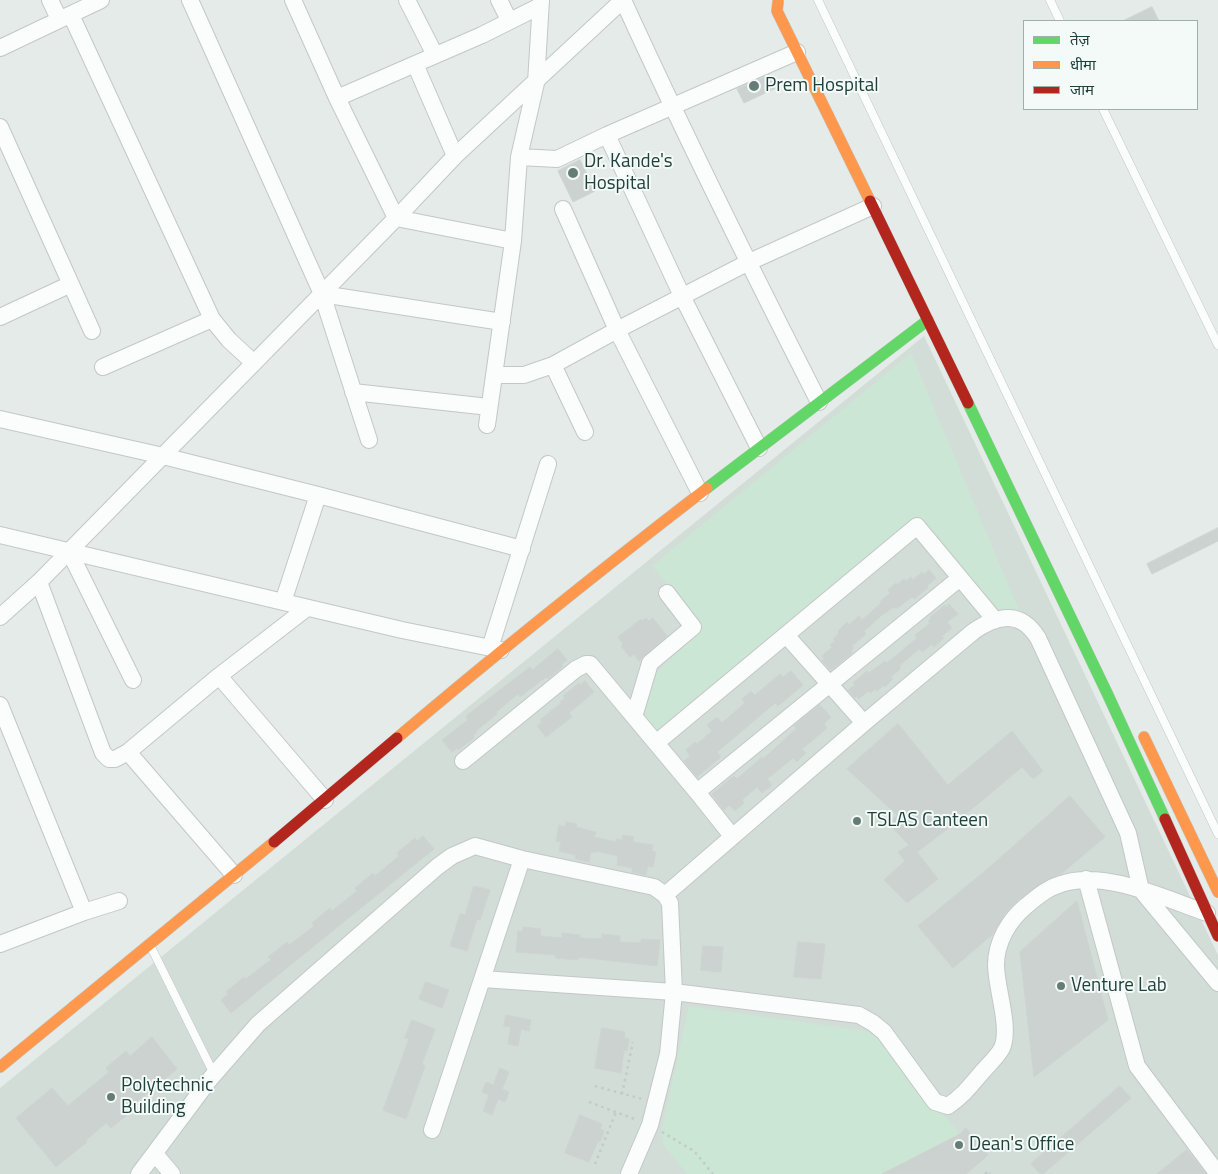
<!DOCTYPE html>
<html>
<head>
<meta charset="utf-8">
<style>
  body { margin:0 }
  #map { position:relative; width:1218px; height:1174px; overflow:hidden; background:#e5ebe8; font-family:"Titillium Web","Noto Sans Devanagari",sans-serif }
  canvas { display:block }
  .legend { position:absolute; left:1023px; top:20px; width:175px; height:90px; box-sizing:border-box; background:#f3faf7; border:1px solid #9fb0ab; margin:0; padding:6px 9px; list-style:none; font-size:15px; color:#20413a }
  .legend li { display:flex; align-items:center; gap:10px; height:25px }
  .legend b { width:25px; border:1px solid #9fb0ab }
</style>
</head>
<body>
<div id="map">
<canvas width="1218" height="1174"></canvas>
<ul class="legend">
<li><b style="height:6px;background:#63d668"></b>तेज़</li>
<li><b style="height:6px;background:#ff974d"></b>धीमा</li>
<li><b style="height:6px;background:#b3261e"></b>जाम</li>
</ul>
</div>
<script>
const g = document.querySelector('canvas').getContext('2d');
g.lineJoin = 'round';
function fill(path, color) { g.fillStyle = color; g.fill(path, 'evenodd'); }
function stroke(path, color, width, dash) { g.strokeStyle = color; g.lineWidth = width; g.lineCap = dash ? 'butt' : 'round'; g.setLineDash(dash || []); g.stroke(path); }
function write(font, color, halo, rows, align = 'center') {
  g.font = font + ' "Titillium Web",sans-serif'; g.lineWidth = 4; g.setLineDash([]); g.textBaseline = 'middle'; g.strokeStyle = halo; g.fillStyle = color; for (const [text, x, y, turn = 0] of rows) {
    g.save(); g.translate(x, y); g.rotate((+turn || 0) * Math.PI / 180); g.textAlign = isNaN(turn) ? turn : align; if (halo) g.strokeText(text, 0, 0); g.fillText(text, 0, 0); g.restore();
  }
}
const built = new Path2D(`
  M924,336L1218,955V1174H0V1088Z`);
const green = new Path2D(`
  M911,353L1024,622L993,617L916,517L656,731L644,717L657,672L703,628L652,566Z
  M689,1006L872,1032L960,1134L885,1174H687L663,1144L662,1129Z`);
const building = new Path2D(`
  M1152,7L1159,21H1123Z
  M769,75L776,88L744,103L737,89Z
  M580,160L595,191L573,202L558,171Z
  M1218,528V541L1152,574L1147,564Z
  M929,570L936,578L927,586L928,588L914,599L912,597L896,609L894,607L882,615L864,631L866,634L852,646L854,648L851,651L852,653L831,670L822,661L824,659L822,656L832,647L830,645L835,641L833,639L839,633L838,631L847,622L849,625L859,616L862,620L881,603L880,602L890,593L888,590L896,583L897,585L904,579L906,581L911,577L913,580L922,572L924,574Z
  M949,604L958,614L947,622L952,628L942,636L944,638L934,647L932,644L922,652L919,649L899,666L901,668L891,677L893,679L885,687L884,685L877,691L875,689L871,693L868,691L859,699L857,696L855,698L848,690L855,685L853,683L867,671L869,673L885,661L887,663L917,638L915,635L930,623L928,621L931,618L930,617L945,605L946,607Z
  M646,618L649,621L653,618L667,636L639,661L634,654L630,657L621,646L623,644L618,637L641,619L642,621Z
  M558,649L567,660L562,664L563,666L548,679L546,677L520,697L518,694L496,712L497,714L477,730V732L473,736L474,738L458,750L457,748L452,752L442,740L468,720L466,716L530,667L532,670Z
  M791,671L803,685L778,706L775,703L717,752L721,757L697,777L684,761L690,756L686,750L695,742L697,744L712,731L707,725L717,717L722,723L745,703L742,699L751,691L755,695L780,674L783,677Z
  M585,681L594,692L569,713L572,717L546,737L537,726L542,722L540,720L561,703L560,702L565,698L563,696L579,683L580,685Z
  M820,705L831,717L824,724L827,728L802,749L806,753L797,762L793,758L767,779L772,785L762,793L757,787L742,800L744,803L735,811L729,805L724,810L712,794L734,776L737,779L762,757L763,759L797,728L794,726Z
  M898,724L948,785L1012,731L1043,771L1033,779L1022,767L954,824L917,852L938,879L907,903L884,880L905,861L898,852L909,845L888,823L897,815L847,769Z
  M1070,796L1105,837L1062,873L1042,882L1020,898L1006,912L993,934L953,968L918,926L991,866Z
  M566,822L577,824L576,827L596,832L594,837L616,842V839L622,840L623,835L634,837L633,842L653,845L652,851L656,852L653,867L648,866L646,875L632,872L633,868L617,865L618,856L596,851L595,853L591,852L589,862L575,859L576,855L559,851L561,842L556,841L559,825L565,827Z
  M423,836L434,849L231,1013L221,1000L228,994L226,992L244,977L246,979L264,965L271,960L268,957L287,942L289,945L296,940L314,926L312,923L330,908L332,911L357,891L355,888L373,873L375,876L392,862L399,856L397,853L415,838L417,841Z
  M474,886L490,890L480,920L477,919L467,951L450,946L460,914L465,915Z
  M1077,901L1108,1020L1034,1077L1020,952Z
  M523,927L541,929L540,936L562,938V933L580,935V938L602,939V934L620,936V942L641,943V939L660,940L657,966L578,957V960L555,958L556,955L516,952L518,931L522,932Z
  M798,942L825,944L821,979L794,977Z
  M703,946L723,947L721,972L701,970Z
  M426,982L449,990L442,1008L419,999Z
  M506,1015L531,1020L529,1031L521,1029L518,1046L508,1044L511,1027L504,1026Z
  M412,1020L435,1029L422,1064L425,1066L406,1119L383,1110L409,1039L405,1038Z
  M602,1028L625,1032L624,1038L629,1039L627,1051L624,1050L621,1073L595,1068Z
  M152,1037L177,1069L129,1108L132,1111L111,1128L106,1123L86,1140L87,1142L56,1167L16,1118L52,1088L68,1106L109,1072L106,1068L126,1051L130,1056Z
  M500,1068L509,1072L502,1089L509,1092L505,1102L498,1099L492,1115L483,1111L489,1095L482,1092L486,1082L493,1085Z
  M1120,1086L1131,1098L1043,1174H1040L1031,1164Z
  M580,1115L602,1124L600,1129L604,1131L600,1142L598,1141L589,1162L565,1153Z
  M966,1128L988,1155L966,1174H882L960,1134Z
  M1187,1150L1206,1174H1157Z`);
const path = new Path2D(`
  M595,1086L642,1099
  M622,1094L633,1042
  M589,1102L637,1120
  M662,1132L694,1151L713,1174
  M595,1164L616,1112
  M985,1174L988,1171L990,1174`);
const lane = new Path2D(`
  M818,0L1218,834
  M1050,0L1060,21
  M1103,109L1218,345
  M151,947L214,1074`);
const street = new Path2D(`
  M50,0L59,19
  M190,0L322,294L369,440
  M293,0L337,98L396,218L513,241
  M407,0L435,55
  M499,0L509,20
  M623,0C685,136 751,269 819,402
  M71,15L212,319L229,340L254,363
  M0,48L101,0
  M415,64L455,156
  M337,98L482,35L540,6
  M0,127L92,331
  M607,135L682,296L759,448
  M519,157L557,159L607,135L797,52
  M563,209L617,330L700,493
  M322,294L502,322
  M0,317L71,284
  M553,365L585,432
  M103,367L212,319
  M494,375H524L553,365L617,330L747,263L873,206
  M353,392L489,407
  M0,419L163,456L318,495L522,549
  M487,425L513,241L519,157L536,83L541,0
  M0,535L402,630L501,650
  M69,551L133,680
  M39,582L103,753L109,759H115L128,752L219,676
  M283,602L318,495
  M307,608L219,676L325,800
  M0,617L39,582L404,210L455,156L623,0
  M786,635L864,723
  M490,648L548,464
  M0,705L84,912
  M634,717L650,663L693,627L667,593
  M656,743L917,526L995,620
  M128,752L234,875
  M463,761L576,669L586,664H590L697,792L732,836
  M697,792L960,578
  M1086,879L1137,1066L1218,1174
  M665,895L864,723L974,631C999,614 1021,611 1038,638L1128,833L1141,890L1218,983
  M0,944L84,912L119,901
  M482,979L674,992L859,1015L873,1023L884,1032L935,1102L948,1106C963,1096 971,1085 983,1071C989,1064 998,1056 1002,1048C1011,1027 996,988 996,965C996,942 1009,920 1026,906C1037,897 1047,888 1061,884C1104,869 1166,899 1207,913
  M432,1130L522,859
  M155,1154L172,1174
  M139,1174L210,1079L258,1024L437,867L452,856L475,846L522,859L654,887L665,895L670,903L674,992L668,1054L650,1125L629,1174`);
const fast = new Path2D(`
  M968,403L1107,693L1165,819
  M707,488L928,320`);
const slow = new Path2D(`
  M778,2L777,11L870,201
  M1144,737L1218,892
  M397,738C498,652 602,569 707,488
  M0,1067L274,842`);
const jam = new Path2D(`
  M870,201L968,403
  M1165,819L1218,936
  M274,842L397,738`);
const markers = [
  [754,86,6,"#657c77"],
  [573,173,6,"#657c77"],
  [857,821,5,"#657c77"],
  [1061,986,5,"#657c77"],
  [111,1097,5,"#657c77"],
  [959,1145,5,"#657c77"]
];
const poiNames = [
  ["Prem Hospital",765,86],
  ["Dr. Kande's",584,162],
  ["Hospital",584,184],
  ["TSLAS Canteen",867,821],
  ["Venture Lab",1071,986],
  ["Polytechnic",121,1086],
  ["Building",121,1108],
  ["Dean's Office",969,1145]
];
fill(built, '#d2ddd8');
fill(green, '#cce6d5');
fill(building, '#ccd2d0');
stroke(building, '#cdd4d1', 1);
stroke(lane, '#c2c8c6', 9);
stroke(street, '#c2c8c6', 18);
stroke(fast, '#c0c9c6', 12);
stroke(slow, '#c0c9c6', 12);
stroke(jam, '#c0c9c6', 12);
stroke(path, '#c1cbc8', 2.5, [2.5, 4]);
stroke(lane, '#fbfcfc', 8);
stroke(street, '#fbfcfc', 16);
stroke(fast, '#63d668', 11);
stroke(slow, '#ff974d', 11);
stroke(jam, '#b3261e', 11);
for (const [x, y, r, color] of markers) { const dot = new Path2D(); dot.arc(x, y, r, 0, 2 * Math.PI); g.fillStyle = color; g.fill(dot); stroke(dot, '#f3faf7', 2); }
write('19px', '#20413a', '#f3faf7', poiNames, 'left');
</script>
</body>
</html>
